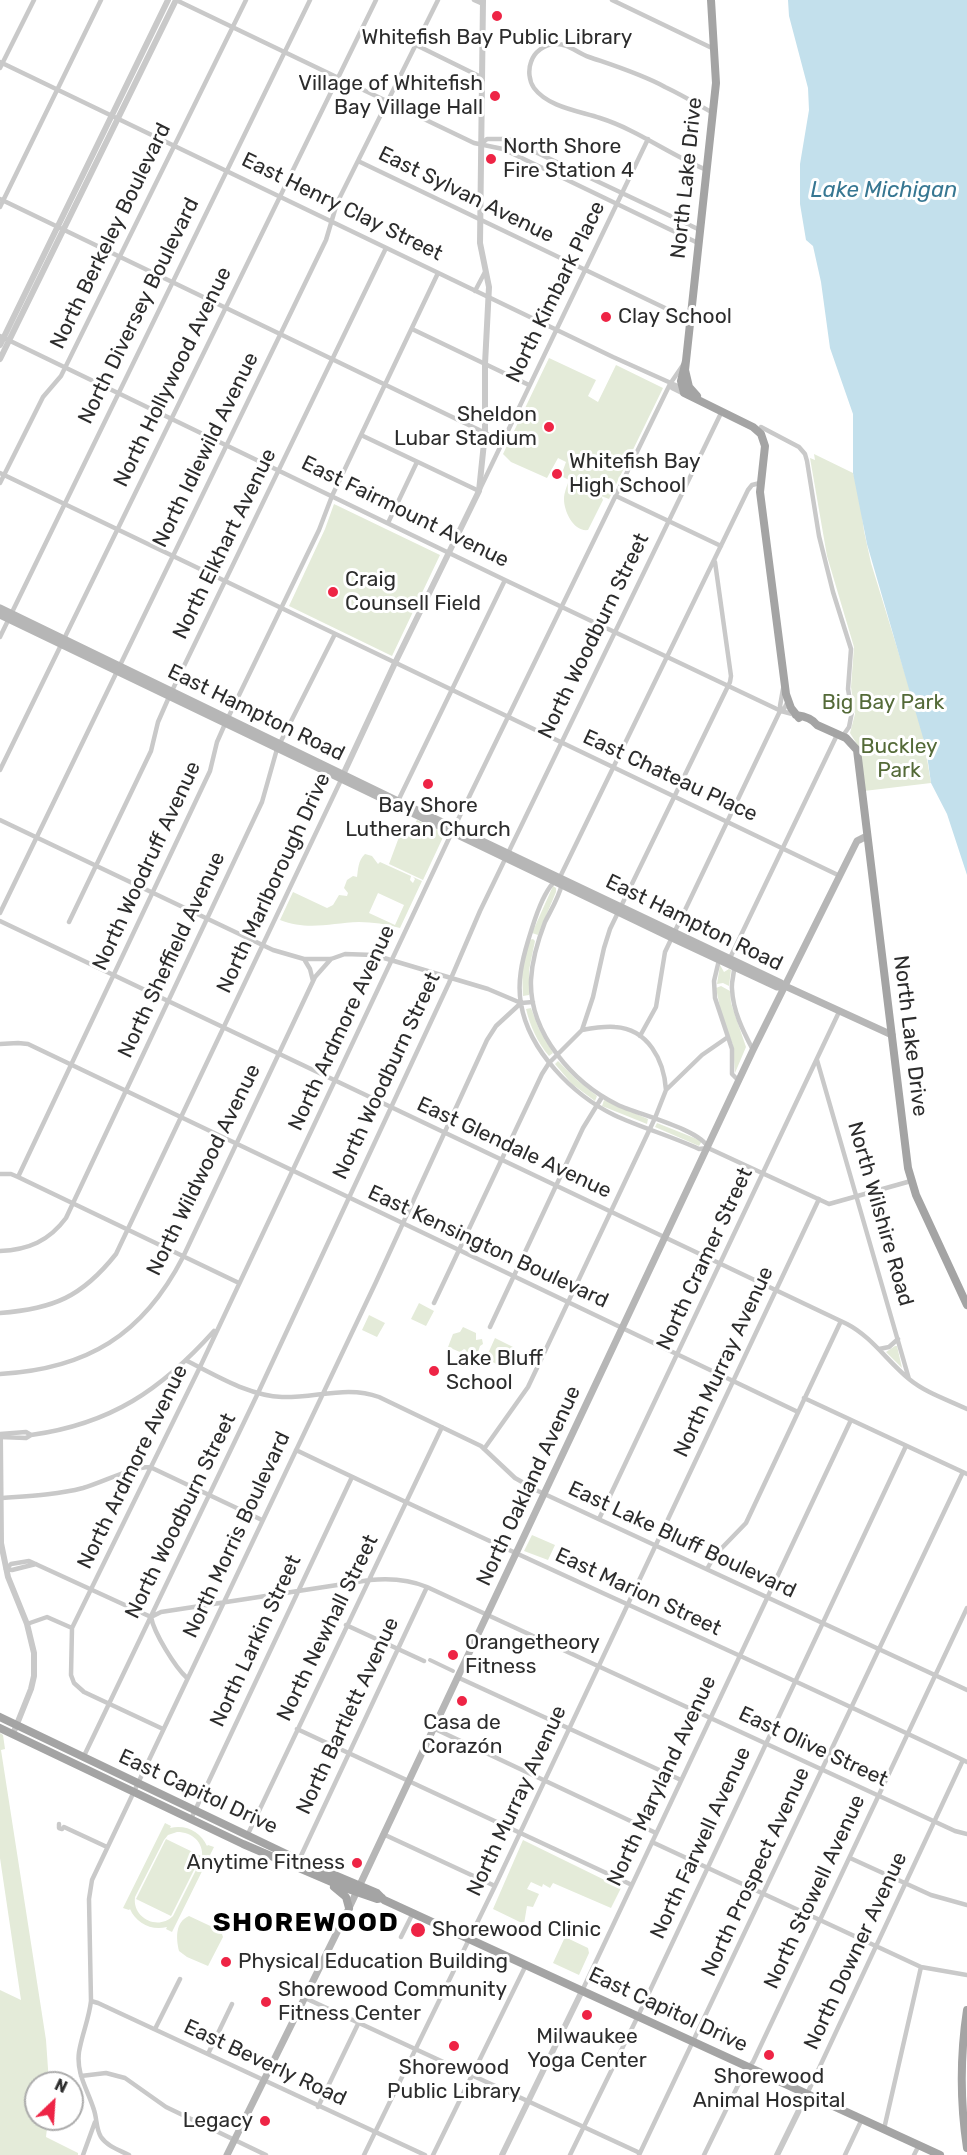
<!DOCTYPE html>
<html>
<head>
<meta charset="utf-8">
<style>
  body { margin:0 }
  #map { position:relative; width:967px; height:2155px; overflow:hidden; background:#fff; font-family:Rubik,sans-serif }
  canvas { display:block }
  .north { position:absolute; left:24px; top:2071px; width:60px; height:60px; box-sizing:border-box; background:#fff; border:2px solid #ababab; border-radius:50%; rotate:25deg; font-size:16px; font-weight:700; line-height:24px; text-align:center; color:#2c2c2c }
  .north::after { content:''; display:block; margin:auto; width:21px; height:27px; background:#ee2445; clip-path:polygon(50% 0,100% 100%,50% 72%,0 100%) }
</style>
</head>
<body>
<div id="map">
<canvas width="967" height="2155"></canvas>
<div class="north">N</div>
</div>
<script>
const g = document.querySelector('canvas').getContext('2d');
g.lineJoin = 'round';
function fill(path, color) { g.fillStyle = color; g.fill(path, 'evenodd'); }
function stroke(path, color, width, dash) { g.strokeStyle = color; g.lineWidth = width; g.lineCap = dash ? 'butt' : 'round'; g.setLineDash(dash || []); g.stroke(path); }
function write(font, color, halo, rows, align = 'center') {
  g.font = font + ' Rubik,sans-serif'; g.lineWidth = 6; g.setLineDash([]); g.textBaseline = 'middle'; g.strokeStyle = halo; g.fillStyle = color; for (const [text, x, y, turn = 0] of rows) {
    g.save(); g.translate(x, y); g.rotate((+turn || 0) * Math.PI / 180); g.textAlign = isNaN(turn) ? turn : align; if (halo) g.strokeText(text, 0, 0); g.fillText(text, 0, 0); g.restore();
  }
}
const green = new Path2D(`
  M549,358L596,380L588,396L598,402L616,365L663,388L609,499L601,496L603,500L588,530C574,532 564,512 564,499C564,493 567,486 569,480L561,476L566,462L558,458L547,478L511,462L503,454Z
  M814,454L853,473L859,492L864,531L871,563L922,729L931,783L864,791L860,749L850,733L855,714L851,687L854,647L827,556L810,458L815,460Z
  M334,504L440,555L392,656L289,606L325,529Z
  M417,820L445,833L423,880L389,864L402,829L410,833Z
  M365,854L372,856L378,864L380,862L411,876L410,880L413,883L415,879L413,877L422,881L400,928C386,924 373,922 359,922C331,923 308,931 280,920L293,892L327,908L333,905L339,895L347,896L348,893L344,888L347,880L353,876L357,877C358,870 358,860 365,854ZM378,893L404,905L395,925L369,913Z
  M553,886L556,888V892L538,935L532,933Z
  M533,939L535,941L529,970V995L523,996L522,971L529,940Z
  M720,965L724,972L729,969L731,970L729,986L723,983L717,984Z
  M721,986L730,991L731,1003L746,1047L735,1073L733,1045L722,1017L716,988Z
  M531,1008L539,1029L553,1053L549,1056C538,1043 530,1026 526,1009Z
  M558,1061L577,1080L597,1096L595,1101L572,1084L555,1064Z
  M604,1100L648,1119L647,1124L602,1106Z
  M657,1123L702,1141L699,1146L655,1127Z
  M419,1303L434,1311L426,1326L411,1319Z
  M369,1315L385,1323L377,1337L362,1330Z
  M463,1327L476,1333V1340L482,1339L483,1344L480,1346L478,1352L469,1354L465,1353L466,1350L464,1349L460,1352L448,1347L453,1334L460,1332Z
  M495,1338L513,1347L503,1368L486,1358Z
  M895,1346H897L902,1368L886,1352Z
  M532,1535L555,1545L548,1560L524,1551Z
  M0,1733L3,1735L5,1749L1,1750L46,2040L49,2083H36V2119H48L46,2137L78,2153V2155H0V1990L21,2000L0,1858Z
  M165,1823L171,1826L170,1828C186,1824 201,1832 207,1846L208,1845L214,1847L172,1932L166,1929L167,1927C151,1931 136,1923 130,1909L129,1910L123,1908ZM177,1832C192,1832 204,1842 202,1858L173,1916C158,1931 132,1918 135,1897L164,1840L168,1835Z
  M166,1839L201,1856L171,1916L136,1899Z
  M523,1840L621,1888L611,1908L553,1883L550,1888L543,1884L542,1887L531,1882L527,1889L539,1894L533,1907L527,1906L524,1924L493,1909Z
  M189,1916L221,1931L223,1937L208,1966L187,1957L179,1951C176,1938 175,1922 189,1916Z
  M565,1937L588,1948L589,1953L579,1975L553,1963Z`);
const water = new Path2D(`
  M788,0H967V875L947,814L931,783L926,748L867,544L853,473V414L830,348L821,282L813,246L806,240L800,204V164L809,110L808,88L789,16Z`);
const pedestrian = new Path2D(`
  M430,1660L453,1671`);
const minor = new Path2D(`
  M176,0L474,143L503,149L698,243
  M474,0L483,4
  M612,0L714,49
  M416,45L481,77
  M0,62L613,357L682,388
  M0,68L34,0
  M481,144L487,139H508L700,230
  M358,161L690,320
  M707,170C670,155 638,130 600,118C579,111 548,107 534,88C529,81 528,70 531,62C534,52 545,44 555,44C568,43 577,53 589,57C615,66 641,74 665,87C682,95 697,104 713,113
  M0,199L502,441
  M0,207L101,0
  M475,291L485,272
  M412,329L529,385
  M0,336L505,580L781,711L796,715
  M670,384L672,388L684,394
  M761,427L799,447L805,454L807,461L819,536L833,592L851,649L848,689L852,712L849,727L842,737
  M361,435L479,491L648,139
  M0,473L840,876
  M0,483L43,397L61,376L246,0
  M760,483L752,485L748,490L560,877C544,886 533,924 528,941C522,961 517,982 521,1004C529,1051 573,1095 614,1115C642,1128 671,1136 699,1149L708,1148L829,1204L911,1181
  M616,496L721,546
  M388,523L417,462
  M0,637L310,0
  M781,709L780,706L783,689
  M0,770L376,0
  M397,803L505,580
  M0,820L273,950L304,959H331L345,954L374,955L488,989L521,1003
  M562,884C559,897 551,910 545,922C538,940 532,960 531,980C529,1033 573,1083 618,1105C637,1114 702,1130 708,1148
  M0,913L326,240L337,203L438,0
  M0,921L847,1324C872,1337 887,1361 909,1379C926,1393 948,1400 967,1409
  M69,922L151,751L158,722L169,697L386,248
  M730,958L837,735
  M304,959L310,969L313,981
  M721,959L719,960L714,981L715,998L732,1049V1074L739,1081
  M734,965C735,973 731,981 732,989C733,1011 743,1031 753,1050
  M582,1030C593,1028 604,1026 615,1027C648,1029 664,1060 666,1090
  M640,1036L656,1007L665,952L781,709H784L788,701
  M0,1044L18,1043L28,1044L798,1412
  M817,1060L909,1379
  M0,1174H11L18,1177L239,1283
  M18,1177L210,771L217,742L225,724L319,530L332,496L438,273
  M0,1251C28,1250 49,1241 66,1218L262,802L277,749L335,634
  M434,1303L542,1074L549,1063L582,1030L593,997L604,948L610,929L730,682L731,676L715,562
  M0,1313C53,1309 82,1297 116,1254L341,780
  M490,1327L583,1128L602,1097
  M879,1349L889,1347L898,1339
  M187,1361C216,1375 249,1396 282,1397C316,1398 347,1385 379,1397L481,1446L515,1478L538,1491L967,1690
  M0,1374C87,1369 143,1335 183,1257L315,977L331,959
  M804,1398L967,1474
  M0,1434L26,1432L31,1435L26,1438L0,1437
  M31,1435C111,1424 161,1390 214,1331
  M484,1449L528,1387L655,1118L666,1090L702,1055L728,1037
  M296,1450C518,1557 744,1655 967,1762
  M0,1498C28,1496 56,1495 83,1488C104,1482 131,1467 150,1467L262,1520
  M599,1519L839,1012
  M6,1569L11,1564L29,1561L151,1617L161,1612L370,1580C390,1578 408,1579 427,1587L955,1831L967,1834
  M6,1569L12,1570L36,1564
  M707,1569L715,1555L746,1523L841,1321
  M151,1617C154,1633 175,1667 187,1678
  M27,1624L47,1617L72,1628
  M346,1625L424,1661
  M457,1677L681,1780
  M433,1728L656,1833
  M163,1729L84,1692L74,1683L71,1675L72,1628L200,1367L452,832L670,384L683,365
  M297,1729L632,1885
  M83,1758L258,1393L449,983L480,911L722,411
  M191,1819L352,1477
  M59,1824V1828L62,1829
  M64,1827L107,1847
  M383,1834L495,1886
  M247,1836L442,1427
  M652,1842L921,1967L967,1975
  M850,1858L931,1895L967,1905
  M299,1860L427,1587
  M401,1937L413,1913
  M582,1991L851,1420
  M305,1998L640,2153
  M91,2001L98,2003L425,2155
  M155,2029L180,1979
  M208,2054L232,2004
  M81,2076L106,2073L125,2078L166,2107L266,2155
  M807,2094L963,1760
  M318,2107L358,2024
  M884,2129L921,1967
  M83,2155L95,2122
  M129,2155C119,2150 107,2146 101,2137C96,2129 97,2119 94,2110C88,2090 76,2074 79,2052C82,2034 89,2019 91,2001L89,1899L92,1880L376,1282L487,1040L496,1026L521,1003L533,1002
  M364,2155L495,1886L819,1199
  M433,2155L526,1965
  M570,2155L638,2016L906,1446
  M639,2155L963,1472
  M704,2155L744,2073L753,2062L967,1608
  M845,2155L862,2119
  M914,2155L919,2145`);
const tertiary = new Path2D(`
  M0,345L168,0
  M0,359L176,0
  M341,779L395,663L479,491L485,433V364L489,287L480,243L483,0
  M0,1435L1,1543L8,1577L27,1624L34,1653V1676L31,1689L13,1734
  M502,2155L582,1991
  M777,2155L807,2094`);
const secondary = new Path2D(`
  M0,608L398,801L781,983L785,986L892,1035
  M0,615L672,938L777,987L785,986
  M227,2155L349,1908L753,1050L857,841L867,836`);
const primary = new Path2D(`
  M686,361L681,381L684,393L753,427L761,434L765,446L760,492L786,694L791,708L799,718
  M697,396L689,387L685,370L716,83L711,0
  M796,715C804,716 812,718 817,725L846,738L857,750L908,1168L916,1195L967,1305
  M0,1717L299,1860L377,1893L384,1900L940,2155
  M0,1728L243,1844L348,1889L377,1899L382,1898
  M334,1887L346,1897L349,1908
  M967,2010C960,2056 960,2102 967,2148`);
const markers = [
  [497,16,6,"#ee2445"],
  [495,96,6,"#ee2445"],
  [491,159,6,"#ee2445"],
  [606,317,6,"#ee2445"],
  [549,427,6,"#ee2445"],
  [557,474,6,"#ee2445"],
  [333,592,6,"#ee2445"],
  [428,784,6,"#ee2445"],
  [434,1371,6,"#ee2445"],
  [453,1655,6,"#ee2445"],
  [462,1701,6,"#ee2445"],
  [357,1863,6,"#ee2445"],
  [418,1930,8,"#ee2445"],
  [226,1962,6,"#ee2445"],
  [266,2002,6,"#ee2445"],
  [587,2015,6,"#ee2445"],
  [454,2046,6,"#ee2445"],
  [769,2055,6,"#ee2445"],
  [265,2121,6,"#ee2445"]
];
const poiNames = [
  ["Whitefish Bay Public Library",497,38,"center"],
  ["Village of Whitefish",483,84,"right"],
  ["Bay Village Hall",483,108,"right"],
  ["North Shore",503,147],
  ["Fire Station 4",503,171],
  ["Clay School",618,317],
  ["Sheldon",537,415,"right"],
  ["Lubar Stadium",537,439,"right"],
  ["Whitefish Bay",569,462],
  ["High School",569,486],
  ["Craig",345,580],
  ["Counsell Field",345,604],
  ["Bay Shore",428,806,"center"],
  ["Lutheran Church",428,830,"center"],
  ["Lake Bluff",446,1359],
  ["School",446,1383],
  ["Orangetheory",465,1643],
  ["Fitness",465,1667],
  ["Casa de",462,1723,"center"],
  ["Corazón",462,1747,"center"],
  ["Anytime Fitness",345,1863,"right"],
  ["Shorewood Clinic",432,1930],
  ["Physical Education Building",238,1962],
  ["Shorewood Community",278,1990],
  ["Fitness Center",278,2014],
  ["Milwaukee",587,2037,"center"],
  ["Yoga Center",587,2061,"center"],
  ["Shorewood",454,2068,"center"],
  ["Public Library",454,2092,"center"],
  ["Shorewood",769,2077,"center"],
  ["Animal Hospital",769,2101,"center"],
  ["Legacy",253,2121,"right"]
];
const streetNames = [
  ["North Lake Drive",687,178,-84],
  ["East Sylvan Avenue",466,195,26],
  ["East Henry Clay Street",342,207,26],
  ["North Berkeley Boulevard",111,236,-64],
  ["North Kimbark Place",556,292,-64],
  ["North Diversey Boulevard",139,311,-64],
  ["North Hollywood Avenue",173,377,-64],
  ["North Idlewild Avenue",206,450,-64],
  ["East Fairmount Avenue",405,512,26],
  ["North Elkhart Avenue",225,544,-64],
  ["North Woodburn Street",594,636,-64],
  ["East Hampton Road",256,713,26],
  ["East Chateau Place",670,776,25],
  ["North Woodruff Avenue",147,866,-65],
  ["North Marlborough Drive",274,883,-65],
  ["East Hampton Road",694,923,26],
  ["North Sheffield Avenue",172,955,-65],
  ["North Ardmore Avenue",342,1028,-65],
  ["North Lake Drive",910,1036,83],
  ["North Woodburn Street",387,1076,-65],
  ["East Glendale Avenue",514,1148,25],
  ["North Wildwood Avenue",204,1170,-64],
  ["North Wilshire Road",880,1214,74],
  ["East Kensington Boulevard",488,1247,25],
  ["North Cramer Street",705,1259,-65],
  ["North Murray Avenue",724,1362,-65],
  ["North Ardmore Avenue",133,1467,-64],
  ["North Oakland Avenue",529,1486,-65],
  ["North Woodburn Street",181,1516,-64],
  ["North Morris Boulevard",237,1535,-65],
  ["East Lake Bluff Boulevard",682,1540,25],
  ["East Marion Street",638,1592,25],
  ["North Newhall Street",328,1628,-64],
  ["North Larkin Street",256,1641,-65],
  ["North Bartlett Avenue",348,1716,-65],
  ["East Olive Street",813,1747,25],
  ["North Maryland Avenue",662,1781,-65],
  ["East Capitol Drive",198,1792,25],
  ["North Murray Avenue",517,1801,-65],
  ["North Farwell Avenue",701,1843,-65],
  ["North Prospect Avenue",756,1872,-65],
  ["North Stowell Avenue",815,1892,-65],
  ["North Downer Avenue",856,1951,-65],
  ["East Capitol Drive",668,2010,25],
  ["East Beverly Road",265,2063,25]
];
const parkNames = [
  ["Big Bay Park",883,703],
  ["Buckley",899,747],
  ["Park",899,771]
];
const waterNames = [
  ["Lake Michigan",884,191]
];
const districtNames = [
  ["SHOREWOOD",306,1923]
];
fill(green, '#e4ebd9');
fill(water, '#c3e0ec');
stroke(pedestrian, '#c9c9c9', 4);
stroke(minor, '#c9c9c9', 4.5);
stroke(tertiary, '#c9c9c9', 6);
stroke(secondary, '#b6b6b6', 7);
stroke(primary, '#a4a4a4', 8);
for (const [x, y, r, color] of markers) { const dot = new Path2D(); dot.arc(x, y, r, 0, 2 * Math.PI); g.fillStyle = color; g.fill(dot); stroke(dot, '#fff', 2); }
write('21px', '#2c2c2c', '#fff', poiNames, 'left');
write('21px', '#2c2c2c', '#fff', streetNames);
write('21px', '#546a38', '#fff', parkNames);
write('italic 22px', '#377792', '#fff', waterNames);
g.letterSpacing = '1.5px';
write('bold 27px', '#000', '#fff', districtNames);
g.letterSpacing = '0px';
</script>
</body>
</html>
